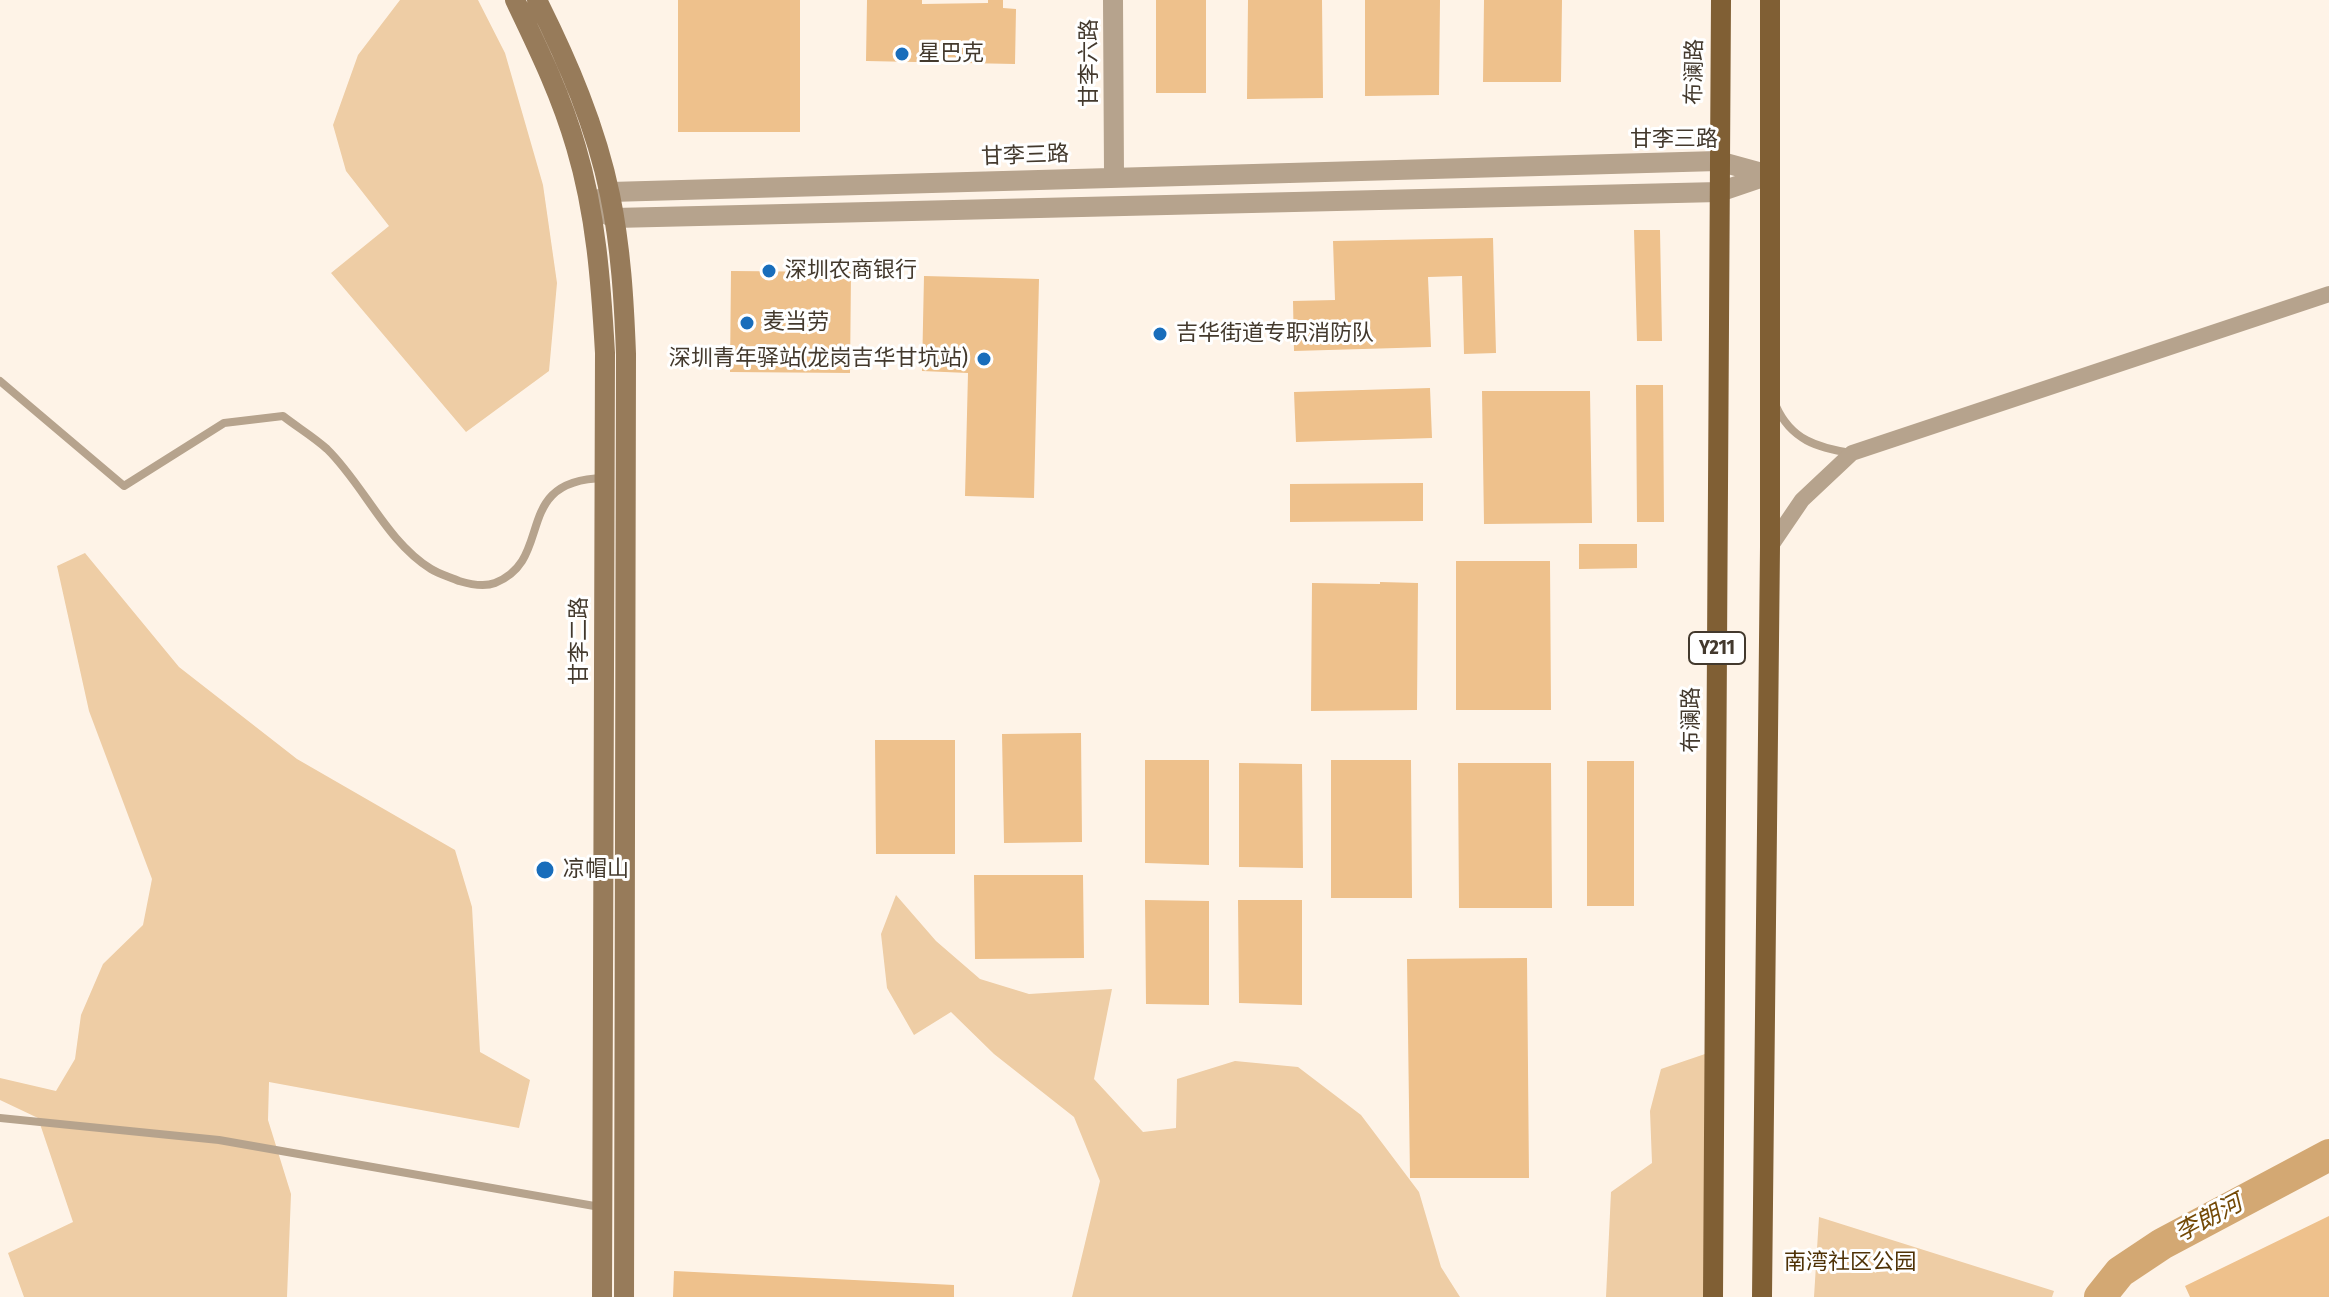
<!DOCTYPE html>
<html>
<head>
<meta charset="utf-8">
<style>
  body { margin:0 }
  canvas { display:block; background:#fef3e7 }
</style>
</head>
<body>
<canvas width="2329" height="1297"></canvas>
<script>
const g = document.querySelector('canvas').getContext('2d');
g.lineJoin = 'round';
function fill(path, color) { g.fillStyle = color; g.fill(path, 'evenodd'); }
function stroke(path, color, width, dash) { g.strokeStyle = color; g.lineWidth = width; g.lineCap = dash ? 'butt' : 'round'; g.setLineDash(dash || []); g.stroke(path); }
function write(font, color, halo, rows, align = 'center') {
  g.font = font + ' "Fira Sans Condensed","Noto Sans SC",sans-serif'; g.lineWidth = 6; g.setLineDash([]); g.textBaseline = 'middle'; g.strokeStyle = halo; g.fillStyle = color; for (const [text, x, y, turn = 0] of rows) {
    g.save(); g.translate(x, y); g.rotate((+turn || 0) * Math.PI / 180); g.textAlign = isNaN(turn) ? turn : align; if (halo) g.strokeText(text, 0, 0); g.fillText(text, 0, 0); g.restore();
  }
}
const green = new Path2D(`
  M400,0H478L505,53L543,185L557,283L549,371L466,432L331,273L389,226L346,171L333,125L358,55Z
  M85,553L179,667L297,759L455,850L472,907L480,1052L530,1080L519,1128L269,1082L268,1120L291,1194L287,1297H24L8,1253L73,1222L38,1118L0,1100V1078L56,1091L75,1059L81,1015L103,964L143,925L152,879L89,711L57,566Z
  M896,895L936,941L980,979L1029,994L1112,989L1094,1079L1143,1132L1176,1128L1177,1079L1235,1061L1298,1067L1361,1115L1419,1192L1441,1267L1460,1297H1072L1100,1181L1074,1117L994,1054L951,1012L914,1035L887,988L881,934Z
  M1705,1054L1704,1297H1606L1611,1192L1652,1163L1650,1111L1661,1069Z
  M1819,1217L2054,1291L2052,1297H1814Z`);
const river = new Path2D(`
  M2100,1297L2120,1272L2162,1244L2329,1155`);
const building = new Path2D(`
  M678,0H800V132H678Z
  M867,0H922V4L988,3V0H1003V8L1016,9L1015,64L866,61Z
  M1156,0H1206V93H1156Z
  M1248,0H1322L1323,98L1247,99Z
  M1365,0H1440L1439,95L1365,96Z
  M1484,0H1562L1561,82H1483Z
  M1634,230H1660L1662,341H1637Z
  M1493,238L1496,353L1464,354L1462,276L1428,277L1431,347L1294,351L1293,301L1335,300L1333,241Z
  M731,271L851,272L850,373L730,372Z
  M924,276L1039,279L1034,498L965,496L968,373L922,371Z
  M1636,385H1663L1664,522H1637Z
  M1430,388L1432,438L1296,442L1294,392Z
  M1482,391H1590L1592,523L1484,524Z
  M1423,483V521L1290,522V484Z
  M1579,544H1637V568L1579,569Z
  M1456,561H1550L1551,710H1456Z
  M1380,582L1418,583L1417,710L1311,711L1312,583L1380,584Z
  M1081,733L1082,842L1004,843L1002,734Z
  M875,740H955V854H876Z
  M1145,760H1209V865L1145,863Z
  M1331,760H1411L1412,898H1331Z
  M1587,761H1634V906H1587Z
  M1239,763L1302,764L1303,868L1239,867Z
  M1458,763H1551L1552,908H1459Z
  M974,875H1083L1084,958L975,959Z
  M1145,900L1209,901V1005L1146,1004Z
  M1238,900H1302V1005L1239,1003Z
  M1527,958L1529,1178H1410L1407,959Z
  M2329,1216V1297H2190L2185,1286Z
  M674,1271L954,1285V1297H673Z`);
const service = new Path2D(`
  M0,381L124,486L224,423L283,416C297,427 314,437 327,449C364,485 386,541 431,569C439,574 450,577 459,581C469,584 485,587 495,583C556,559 510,480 604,478
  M1776,406C1791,440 1818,448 1851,453
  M0,1118L219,1140L600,1207`);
const minor = new Path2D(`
  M1770,547L1802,500L1852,453L2329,294`);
const tertiary = new Path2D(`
  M1113,0L1114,174
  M1718,161L1769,175L1719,192L614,218L591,207L610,192Z`);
const secondary = new Path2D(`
  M515,0C538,48 561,95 576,147C596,214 601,283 605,353L602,1297
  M537,0C568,62 596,127 610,195C621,248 624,301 626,354L624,1297`);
const primary = new Path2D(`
  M1713,1297L1721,0
  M1762,1297L1770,547V0`);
const markers = [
  [902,54,8,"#186dbb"],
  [769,271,8,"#186dbb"],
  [747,323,8,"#186dbb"],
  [1160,334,8,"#186dbb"],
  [984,359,8,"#186dbb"],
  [545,870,10,"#186dbb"]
];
const shields = [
  [1717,648,56]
];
const shieldNames = [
  ["Y211",1717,648]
];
const poiNames = [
  ["星巴克",918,54],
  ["深圳农商银行",785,271],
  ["麦当劳",763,323],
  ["吉华街道专职消防队",1176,334],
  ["深圳青年驿站(龙岗吉华甘坑站)",968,359,"right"],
  ["凉帽山",563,870]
];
const streetNames = [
  ["甘李六路",1090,63,-90],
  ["布澜路",1695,72,-89],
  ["甘李三路",1674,140],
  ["甘李三路",1025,156,-2],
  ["甘李二路",580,641,-90],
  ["布澜路",1692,720,-90]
];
const parkNames = [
  ["南湾社区公园",1850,1263]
];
const waterNames = [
  ["李朗河",2209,1219,-28]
];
fill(green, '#eecda5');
stroke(river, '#d3a873', 32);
fill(building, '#eec18c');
stroke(service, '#b6a38d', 8);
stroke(minor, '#b6a38d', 16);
stroke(tertiary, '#b6a38d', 20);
stroke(secondary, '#977b5a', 20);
stroke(primary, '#805f34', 20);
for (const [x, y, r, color] of markers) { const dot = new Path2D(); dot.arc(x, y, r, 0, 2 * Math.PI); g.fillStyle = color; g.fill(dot); stroke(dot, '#fff', 3); }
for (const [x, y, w] of shields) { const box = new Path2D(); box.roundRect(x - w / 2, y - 16, w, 32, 6); g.fillStyle = '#fff'; g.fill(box); stroke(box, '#43392d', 2); }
write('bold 20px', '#43392d', null, shieldNames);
write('22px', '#43392d', '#fff', poiNames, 'left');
write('22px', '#43392d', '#fff', streetNames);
write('22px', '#4f3206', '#fff', parkNames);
write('italic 24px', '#744a07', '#fff', waterNames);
</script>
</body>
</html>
